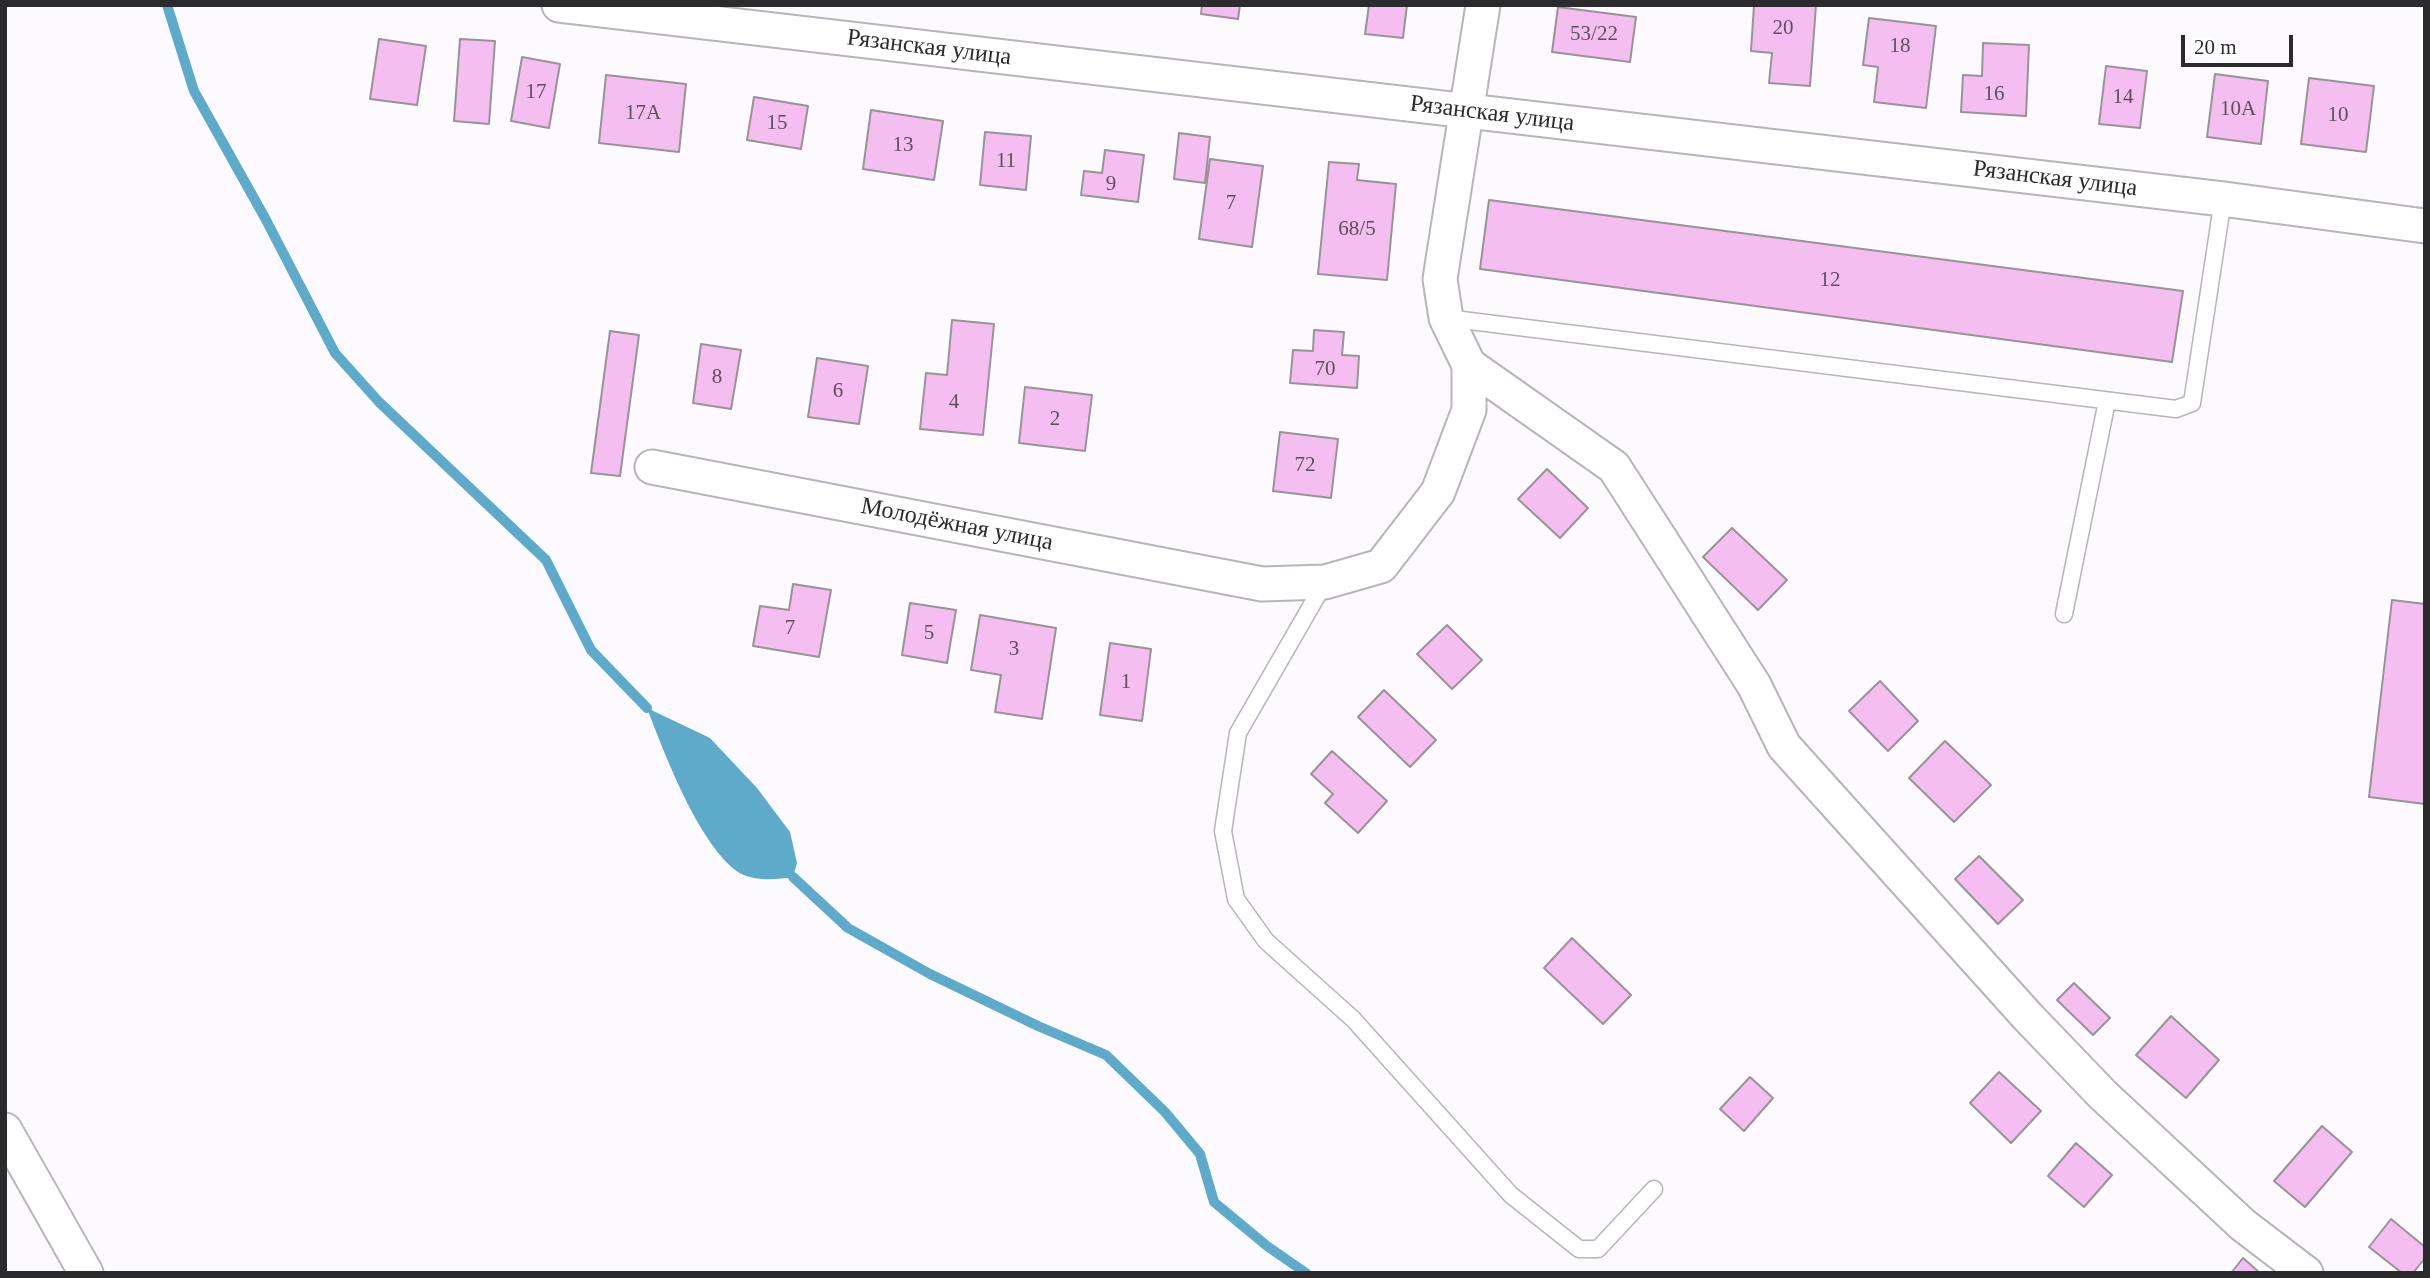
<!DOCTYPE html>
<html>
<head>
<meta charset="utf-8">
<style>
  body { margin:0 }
  #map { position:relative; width:2430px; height:1278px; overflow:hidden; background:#fcfafe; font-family:"Times New Roman",serif }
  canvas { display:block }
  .frame { position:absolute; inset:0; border:7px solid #2b2a2c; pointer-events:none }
  .scale { position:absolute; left:2181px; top:35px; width:112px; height:32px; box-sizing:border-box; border:4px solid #2b2a2c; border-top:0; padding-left:9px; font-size:21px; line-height:24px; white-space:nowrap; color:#2b2a2c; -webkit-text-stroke:5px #fff; paint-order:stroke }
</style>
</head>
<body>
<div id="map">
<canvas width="2430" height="1278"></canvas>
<div class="frame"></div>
<div class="scale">20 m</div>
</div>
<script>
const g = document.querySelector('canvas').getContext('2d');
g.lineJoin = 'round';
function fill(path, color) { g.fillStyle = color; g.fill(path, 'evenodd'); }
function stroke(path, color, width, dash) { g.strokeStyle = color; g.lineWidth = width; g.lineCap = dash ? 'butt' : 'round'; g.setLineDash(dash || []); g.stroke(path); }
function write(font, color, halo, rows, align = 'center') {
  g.font = font + ' "Times New Roman",serif'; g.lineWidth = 5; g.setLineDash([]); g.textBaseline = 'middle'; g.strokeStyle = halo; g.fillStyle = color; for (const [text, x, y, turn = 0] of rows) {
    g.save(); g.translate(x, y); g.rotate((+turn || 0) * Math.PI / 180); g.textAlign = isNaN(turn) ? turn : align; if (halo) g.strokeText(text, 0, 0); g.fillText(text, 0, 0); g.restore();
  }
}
const water = new Path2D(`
  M647,708L710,738L757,788L790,832L797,863L793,877C775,880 751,882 735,870C697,840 664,753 647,708Z`);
const stream = new Path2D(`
  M167,5L194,91L265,218L335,353L379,402L546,560L591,650L647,708
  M793,877L848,928L930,974L1038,1026L1106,1055L1165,1112L1200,1154L1214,1202L1267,1246L1306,1273`);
const building = new Path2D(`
  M1202,5H1240L1238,19L1201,14Z
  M1369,5H1407L1403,38L1365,34Z
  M1754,5H1816L1810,86L1769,83L1772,53L1751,51Z
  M1558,7L1636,17L1630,62L1552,52Z
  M1869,18L1936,26L1926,108L1874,102L1878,67L1863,65Z
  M379,39L426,46L417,105L370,99Z
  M460,39L495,41L489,124L454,121Z
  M1983,43L2029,45L2026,116L1961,112L1963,75L1982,76Z
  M522,57L560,64L549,128L511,121Z
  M2106,66L2147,71L2140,128L2099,124Z
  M2215,74L2268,81L2261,144L2207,137Z
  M606,75L686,84L679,152L599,143Z
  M2309,78L2374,86L2366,152L2301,144Z
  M754,97L808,106L801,149L747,140Z
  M871,110L943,121L934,180L863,169Z
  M985,132L1031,136L1026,190L980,185Z
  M1179,133L1210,137L1205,183L1174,179Z
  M1105,150L1144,155L1138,202L1081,195L1084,171L1102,173Z
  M1210,159L1263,166L1252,247L1199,239Z
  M1329,162L1359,164L1357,180L1396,184L1387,280L1318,274Z
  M1489,200L2183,291L2172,362L1480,269Z
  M952,320L994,324L983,435L920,429L926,373L947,375Z
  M1314,330L1344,332L1342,355L1359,356L1357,388L1290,383L1293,350L1313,351Z
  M610,331L639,335L620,476L591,473Z
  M701,344L741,350L731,409L693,403Z
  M817,358L868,366L859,424L808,417Z
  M1025,387L1092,395L1085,451L1019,443Z
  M1280,432L1338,439L1331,498L1273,491Z
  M1547,469L1588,508L1560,538L1518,499Z
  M1732,528L1787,580L1758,610L1703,557Z
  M793,584L831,590L819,657L753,646L760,606L789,610Z
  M2392,600L2425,604V804L2369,797Z
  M910,603L956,610L947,663L902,655Z
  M980,615L1056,628L1042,719L995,712L1001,675L971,670Z
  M1447,625L1482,660L1452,689L1417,654Z
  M1110,643L1151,649L1142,721L1100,715Z
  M1880,681L1918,721L1888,751L1849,711Z
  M1384,690L1436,740L1410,767L1358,717Z
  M1945,741L1991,785L1954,822L1909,778Z
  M1332,751L1387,801L1358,833L1325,803L1333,794L1311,774Z
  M1979,856L2023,900L1998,924L1955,879Z
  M1572,938L1631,995L1603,1024L1544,968Z
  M2074,983L2110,1018L2093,1035L2057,1000Z
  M2171,1016L2219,1060L2186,1098L2136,1055Z
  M1999,1072L2041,1111L2011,1143L1970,1103Z
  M1750,1077L1773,1098L1744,1131L1720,1109Z
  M2322,1126L2352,1152L2305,1207L2274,1181Z
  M2076,1143L2112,1175L2084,1207L2048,1176Z
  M2391,1219L2425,1247V1258L2413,1273H2402L2369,1247Z
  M2243,1258L2260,1273H2231Z`);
const service = new Path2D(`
  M1446,318L2176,409L2192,403L2223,199
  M1325,582L1238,733L1223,831L1236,899L1266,941L1353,1019L1511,1195L1579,1249H1598L1654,1189
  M2064,614L2107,401`);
const minor = new Path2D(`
  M559,5L2223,199L2425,226
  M1469,365L1614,467L1754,685L1784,746L2028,1017L2103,1095L2243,1225L2306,1273
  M652,467L1262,584L1325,582L1381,566L1438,492L1469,410V365L1446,318L1440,279L1483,5
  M5,1130L86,1273`);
const numberNames = [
  ["20",1783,28],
  ["53/22",1594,34],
  ["18",1900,46],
  ["17",536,92],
  ["16",1994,94],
  ["14",2123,97],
  ["10А",2238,109],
  ["17А",643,113],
  ["10",2338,115],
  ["15",777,123],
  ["13",903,145],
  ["11",1006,161],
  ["9",1111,184],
  ["7",1231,203],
  ["68/5",1357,229],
  ["12",1830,280],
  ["70",1325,369],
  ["8",717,377],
  ["6",838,391],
  ["4",954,402],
  ["2",1055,419],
  ["72",1305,465],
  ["7",790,628],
  ["5",929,633],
  ["3",1014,649],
  ["1",1126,682]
];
const streetNames = [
  ["Рязанская улица",929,48,7],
  ["Рязанская улица",1492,114,7],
  ["Рязанская улица",2055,179,7],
  ["Молодёжная улица",957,525,11]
];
fill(water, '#5eaacb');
stroke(stream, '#5eaacb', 10);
fill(building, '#f5bef1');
stroke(building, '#999398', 2);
stroke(service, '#b7b4ba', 19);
stroke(minor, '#b7b4ba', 37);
stroke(service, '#fff', 16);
stroke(minor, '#fff', 33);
write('21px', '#5e4f5d', null, numberNames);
write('24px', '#2b2a2c', '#fff', streetNames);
</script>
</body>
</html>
